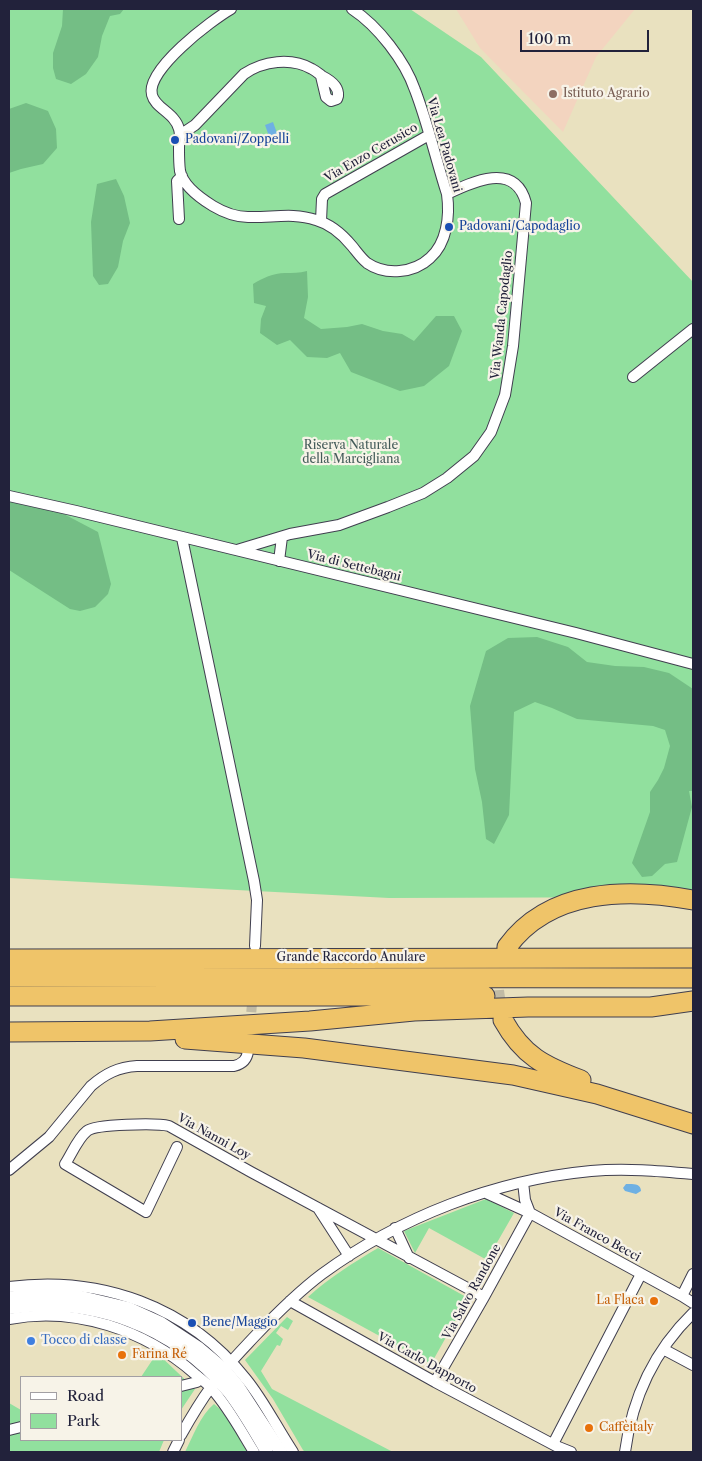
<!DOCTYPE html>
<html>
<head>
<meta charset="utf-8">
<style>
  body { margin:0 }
  #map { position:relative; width:702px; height:1461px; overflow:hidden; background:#e9e1bf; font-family:"Libre Caslon Text",serif }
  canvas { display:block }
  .frame { position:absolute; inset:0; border:10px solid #22223b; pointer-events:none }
  .legend { position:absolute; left:20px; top:1376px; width:162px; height:65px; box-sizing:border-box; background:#f7f3e8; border:1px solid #a29fa3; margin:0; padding:6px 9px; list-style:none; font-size:15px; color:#22223b }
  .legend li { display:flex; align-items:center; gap:10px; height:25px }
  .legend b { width:25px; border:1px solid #a29fa3 }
  .scale { position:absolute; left:520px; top:30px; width:129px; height:22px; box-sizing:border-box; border:2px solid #22223b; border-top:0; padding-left:6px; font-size:15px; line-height:18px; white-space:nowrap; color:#22223b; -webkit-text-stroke:4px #f7f3e8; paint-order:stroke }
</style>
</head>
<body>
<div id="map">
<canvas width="702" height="1461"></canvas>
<div class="frame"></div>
<ul class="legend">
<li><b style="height:6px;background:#fff"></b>Road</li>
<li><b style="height:14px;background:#91e09e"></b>Park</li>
</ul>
<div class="scale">100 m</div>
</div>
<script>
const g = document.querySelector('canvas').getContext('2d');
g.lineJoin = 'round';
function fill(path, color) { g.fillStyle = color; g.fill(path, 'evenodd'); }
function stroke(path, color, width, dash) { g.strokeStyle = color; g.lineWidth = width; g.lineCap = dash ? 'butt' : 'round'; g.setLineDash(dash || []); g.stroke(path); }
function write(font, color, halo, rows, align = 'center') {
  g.font = font + ' "Libre Caslon Text",serif'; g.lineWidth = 4.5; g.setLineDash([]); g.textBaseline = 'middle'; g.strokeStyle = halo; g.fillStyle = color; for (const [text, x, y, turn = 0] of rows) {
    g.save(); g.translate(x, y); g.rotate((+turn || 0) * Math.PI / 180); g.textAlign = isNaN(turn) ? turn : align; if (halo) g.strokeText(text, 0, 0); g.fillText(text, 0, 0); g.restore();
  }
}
const built = new Path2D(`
  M456,9H635L596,57L563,132L480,48Z`);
const green = new Path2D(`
  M9,9H410L481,57L693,282V897L389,898L9,878Z
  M486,1199L514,1213L487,1260L429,1228L415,1253L404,1231Z
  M378,1248L468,1298L431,1364L308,1297C330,1277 353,1263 378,1248Z
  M287,1317L293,1321L288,1330L281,1326L276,1333L283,1339L280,1346L277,1345L261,1371L272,1389L393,1452H305L303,1450L273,1399L245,1360Z
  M157,1353L195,1389L181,1410V1377H141Z
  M9,1403L21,1410V1440H164L159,1452H9Z
  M214,1404C229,1415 238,1437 247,1452H185C193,1436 200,1416 214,1404Z`);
const forest = new Path2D(`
  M63,9H124L120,14L110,16L102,36L98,57L86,74L71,84L56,79L53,68V53L62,26Z
  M26,103L48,111L56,129L57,148L43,164L21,169L9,173V109Z
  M116,179L124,196L130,223L123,241L118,267L108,284L99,285L93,276L91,222L97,184Z
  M307,271L308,297L304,318L321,329L347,327L362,324L383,331L402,334L414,341L436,316H454L462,331L449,366L424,386L400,391L351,372L340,353L327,358L307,357L290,340L277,345L260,333L261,319L266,306L254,303L253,284C263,278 273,273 285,273C293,273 299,273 307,271Z
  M9,500L60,512L98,532L111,584L108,594L95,607L80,611L70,609L9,570Z
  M537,637L568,647L587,662L615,666L644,667L669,673L693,689V791H689L692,807L677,862L665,864L652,876L642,877L632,863L650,812V792L658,780L664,768L670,746L665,730L653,726L577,719L552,708L535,702L514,712L509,815L494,844L486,839L482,802L475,769L470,706L486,651L508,638Z`);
const water = new Path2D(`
  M273,122L278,136L270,139L265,125Z
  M626,1184C632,1184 641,1183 641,1191L636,1194L625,1191L623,1188Z`);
const minorTunnel = new Path2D(`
  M250,1027L253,992`);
const motorwayTunnel = new Path2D(`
  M499,963C491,983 494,1002 503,1020`);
const minor = new Path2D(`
  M231,9C212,20 145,70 152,95C155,108 175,113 179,129C181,135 179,142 179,148C179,155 179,164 180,171C183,186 200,198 213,206C223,212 236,217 248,217C271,218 293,212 316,220C330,224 343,235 352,246C357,252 361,258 367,263C386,276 414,273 430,258C447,243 450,216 447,194C436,160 428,124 415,90C405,61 378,26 352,9
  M180,135L195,125L244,74C263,61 291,57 312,69C316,71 319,74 322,76C330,80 339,87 338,96L337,99L331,101L326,97L321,76
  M179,219L177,181L182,176
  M321,221L322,199L325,194L429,135
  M633,377L693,329
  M9,496L76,511L576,633L693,664
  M182,538L254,881L257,900L255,946
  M237,550L290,534L339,525L388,507L423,493L447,478L474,456L491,432L505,395L513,346L526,203C515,161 472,182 447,194
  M279,561L282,537
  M177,1147L146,1212L65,1164C71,1155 78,1138 87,1131C95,1124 157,1123 169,1126L251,1172L484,1297
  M9,1170L49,1137L91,1086C105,1074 118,1067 137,1066H234C242,1064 247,1060 248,1051
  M523,1182L525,1200L530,1213
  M486,1193L530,1213L682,1296L693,1303
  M318,1208L349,1256
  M395,1228L409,1258
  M9,1287C100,1275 188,1306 246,1379C264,1401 277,1428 293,1452
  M682,1296L693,1274
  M290,1301L435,1382L556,1446L571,1452
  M9,1319C75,1306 145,1330 195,1374C201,1379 207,1383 212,1389C229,1408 241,1431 254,1452
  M663,1349L693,1365
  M435,1382L484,1297L530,1213
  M181,1386L197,1382
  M9,1430L21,1427
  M181,1435C190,1419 200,1402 211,1387C224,1368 240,1352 255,1336C276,1314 298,1292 322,1274C400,1217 495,1180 591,1171C625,1168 659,1171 693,1174
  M553,1444L641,1274
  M173,1452L179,1440
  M625,1452C632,1399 654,1351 693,1313`);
const tertiary = new Path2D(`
  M9,1298L33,1294L73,1295L128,1308L161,1323L199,1348L224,1369L238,1386L281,1452
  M9,1308C93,1296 173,1326 228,1391C243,1410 255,1432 267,1452`);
const motorway = new Path2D(`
  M507,947C550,888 629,888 693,900
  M9,959L693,958
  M9,977L693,978
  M9,996H485
  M503,1020C523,1056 544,1066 581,1080
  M9,1032L150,1031L310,1021L414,1011L528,1007H651L693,1001
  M185,1039L304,1048L513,1075L597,1094L693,1124`);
const markers = [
  [553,94,5,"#8d6e63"],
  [175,140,5,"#1a4fb4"],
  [449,227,5,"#1a4fb4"],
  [654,1301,5,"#e8710a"],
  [192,1323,5,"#1a4fb4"],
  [31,1341,5,"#3f7fe0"],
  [122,1355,5,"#e8710a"],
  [589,1428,5,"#e8710a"]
];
const educationNames = [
  ["Istituto Agrario",563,94]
];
const transitNames = [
  ["Padovani/Zoppelli",185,140],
  ["Padovani/Capodaglio",459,227],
  ["Bene/Maggio",202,1323]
];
const streetNames = [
  ["Via Lea Padovani",444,145,74],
  ["Via Enzo Cerusico",371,153,-30],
  ["Via Wanda Capodaglio",502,315,-84],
  ["Via di Settebagni",354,566,14],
  ["Grande Raccordo Anulare",351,958],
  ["Via Nanni Loy",214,1137,29],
  ["Via Franco Becci",597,1235,29],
  ["Via Salvo Randone",472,1292,-61],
  ["Via Carlo Dapporto",427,1363,29]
];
const parkNames = [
  ["Riserva Naturale",351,446],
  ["della Marcigliana",351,460]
];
const foodNames = [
  ["La Flaca",644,1301,"right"],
  ["Farina Ré",132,1355],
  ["Caffèitaly",599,1428]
];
const shopNames = [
  ["Tocco di classe",41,1341]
];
fill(built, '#f3d4bf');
fill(green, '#91e09e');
fill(forest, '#74be85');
fill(water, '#6eb0e3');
stroke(minorTunnel, '#c1bba5', 10, [10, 5]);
stroke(motorwayTunnel, '#c1bba5', 19, [19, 9]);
stroke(minor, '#403f4f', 12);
stroke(tertiary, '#403f4f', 15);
stroke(motorway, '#403f4f', 21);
stroke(minor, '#fff', 10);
stroke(tertiary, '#fff', 12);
stroke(motorway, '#efc469', 19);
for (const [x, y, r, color] of markers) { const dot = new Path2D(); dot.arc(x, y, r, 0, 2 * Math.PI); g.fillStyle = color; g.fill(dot); stroke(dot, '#f7f3e8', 2); }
write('12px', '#785e54', '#f7f3e8', educationNames, 'left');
write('12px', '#164399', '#f7f3e8', transitNames, 'left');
write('12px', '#22223b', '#f7f3e8', streetNames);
write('12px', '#435b59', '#f7f3e8', parkNames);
write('12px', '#c56008', '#f7f3e8', foodNames, 'left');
write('12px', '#366cbe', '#f7f3e8', shopNames, 'left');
</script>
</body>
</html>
